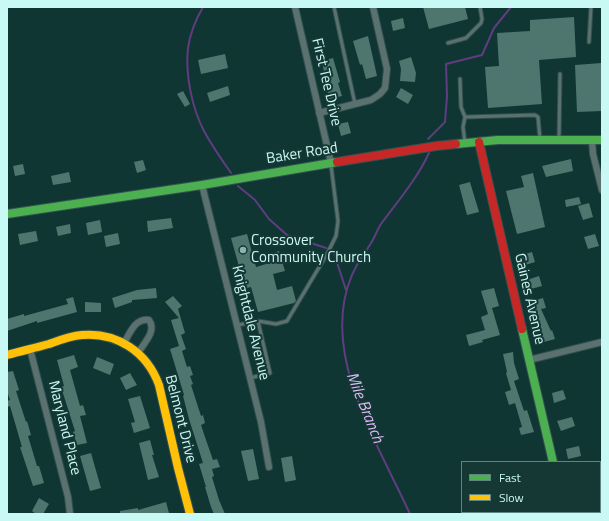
<!DOCTYPE html>
<html>
<head>
<meta charset="utf-8">
<style>
  body { margin:0 }
  #map { position:relative; width:609px; height:521px; overflow:hidden; background:#103634; font-family:"Titillium Web",sans-serif }
  canvas { display:block }
  .frame { position:absolute; inset:0; border:8px solid #c8f9f4; pointer-events:none }
  .legend { position:absolute; left:461px; top:461px; width:140px; height:52px; box-sizing:border-box; background:#153835; border:1px solid #5d8581; margin:0; padding:5px 7px; list-style:none; font-size:12px; color:#c8f9f4 }
  .legend li { display:flex; align-items:center; gap:8px; height:20px }
  .legend b { width:20px; border:1px solid #5d8581 }
</style>
</head>
<body>
<div id="map">
<canvas width="609" height="521"></canvas>
<div class="frame"></div>
<ul class="legend">
<li><b style="height:5px;background:#4caf50"></b>Fast</li>
<li><b style="height:5px;background:#ffc107"></b>Slow</li>
</ul>
</div>
<script>
const g = document.querySelector('canvas').getContext('2d');
g.lineJoin = 'round';
function stroke(path, color, width, dash) { g.strokeStyle = color; g.lineWidth = width; g.lineCap = dash ? 'butt' : 'round'; g.setLineDash(dash || []); g.stroke(path); }
function fill(path, color) { g.fillStyle = color; g.fill(path, 'evenodd'); }
function write(font, color, halo, rows, align = 'center') {
  g.font = font + ' "Titillium Web",sans-serif'; g.lineWidth = 4; g.setLineDash([]); g.textBaseline = 'middle'; g.strokeStyle = halo; g.fillStyle = color; for (const [text, x, y, turn = 0] of rows) {
    g.save(); g.translate(x, y); g.rotate((+turn || 0) * Math.PI / 180); g.textAlign = isNaN(turn) ? turn : align; if (halo) g.strokeText(text, 0, 0); g.fillText(text, 0, 0); g.restore();
  }
}
const stream = new Path2D(`
  M203,7C196,19 190,34 188,48C185,74 192,108 204,131C212,146 222,160 231,173
  M428,139L445,122L447,96L446,64L482,55L494,28L511,7
  M238,186L255,200L269,219L287,235L326,248
  M333,250L346,290
  M410,514C377,441 312,343 358,263C362,256 367,250 371,243C375,237 377,230 381,224C398,201 417,179 429,153`);
const building = new Path2D(`
  M423,7H465L468,19L429,29Z
  M574,17L576,57L539,60L542,104L488,108L485,67L499,66L497,33L530,31V20Z
  M403,18L405,28L393,31L391,21Z
  M368,36L377,76L366,79L362,64L360,65L353,41Z
  M225,54L228,68L201,74L198,60Z
  M411,57L416,73L415,82L400,81L401,69L399,61Z
  M333,58L340,82L338,83L342,96L329,99L322,61Z
  M602,63V111L577,112L575,65Z
  M228,86L230,95L210,102L207,93Z
  M401,88L413,95L408,104L396,97Z
  M183,91L190,104L185,107L177,94Z
  M348,122L351,133L341,136L338,124Z
  M571,159L573,171L546,177L542,166Z
  M143,160L146,170L137,173L134,162Z
  M23,164L25,174L15,176L13,166Z
  M69,172L71,182L53,185L51,176Z
  M533,173L545,227L517,234L506,191L524,187L521,176Z
  M470,182L479,212L467,215L459,185Z
  M579,197L581,204L566,207L565,200Z
  M589,203L593,217L583,220L578,206Z
  M171,218L173,228L148,232L147,221Z
  M100,220L102,232L88,235L86,223Z
  M70,224L71,233L58,236L56,227Z
  M36,231L38,241L20,245L18,234Z
  M118,233L120,244L106,247L104,236Z
  M247,234L256,267L273,262L270,254L279,251L285,271L273,274L277,290L292,286L296,301L294,303L258,312L251,287L247,288L244,278L238,279L236,271L240,270L231,238Z
  M595,234L599,246L588,249L584,237Z
  M532,252L535,262L522,266L519,256Z
  M539,276L542,286L527,290L524,281Z
  M156,288L157,298L132,300V302L115,308L112,298L137,290Z
  M494,288L499,306L492,308L500,335L482,340L483,342L469,346L466,335L485,330L481,317L488,314L481,291Z
  M173,296L182,306L178,309L185,333L181,335L186,349L182,351L187,367L190,366L193,375L190,376L193,384L191,385L201,416L203,415L205,423L201,425L205,437L213,460L217,459L220,467L212,469L214,476L212,477L219,500L225,514H214L211,507L205,487H206L199,464L203,463L189,419L183,396L184,395L170,349L179,346L171,320L179,318L165,302Z
  M73,297L77,312L37,323V321L7,331V319L24,314V316L68,304L66,299Z
  M543,298L546,308L541,309L551,331L552,330L555,339L540,343L538,334H539L533,320L534,319L529,302Z
  M85,302L101,303V312H85Z
  M513,352L514,363L519,379L514,381L524,411L527,410L534,432L521,435L519,428L522,427L515,403L509,405L505,392L511,390L506,373L507,372L503,354Z
  M74,355L78,367L70,370L80,406L83,405L86,415L80,416L87,443L77,445L73,432L75,431L61,387L64,386L57,360Z
  M97,357L114,364L110,375L93,368Z
  M13,371L19,390L16,391L26,422L27,421L31,435L28,436L37,466H39L44,483L33,486L20,447H22L10,406L7,407V401L10,400L7,391V372Z
  M130,373L137,385L126,390L120,378Z
  M563,390L566,399L554,403L552,393Z
  M140,396L150,428L134,433L131,423L135,422L128,399Z
  M572,417L575,426L561,431L557,421Z
  M150,440L154,455H152L159,477L148,480L139,443Z
  M579,446L581,456L568,459L566,449Z
  M253,449L259,479L248,481L241,451Z
  M91,453L101,488L90,491L80,456Z
  M292,456L296,480L285,482L281,458Z
  M39,498L49,504L43,514H36L32,511Z
  M166,502L169,513L165,514H120V511L138,508V510Z`);
const lane = new Path2D(`
  M334,7L355,104
  M589,42L591,7
  M448,43L466,38L481,23L482,19L480,7
  M460,79L461,107L465,117L463,127L465,143
  M465,117L535,115L538,117L540,139
  M559,139L560,74
  M238,325L258,321L276,324L287,321L327,254L336,236L338,221L331,165
  M250,378L270,373L258,321`);
const street = new Path2D(`
  M295,7L331,163
  M319,113L371,100L380,94L385,88L387,69L373,7
  M592,140L593,154L602,190
  M202,185L261,422L269,467
  M124,343C130,333 135,318 149,320C157,331 144,343 138,353
  M30,349L68,497L70,514
  M529,360L602,342
  M565,512L566,514`);
const fast = new Path2D(`
  M456,144L498,140H602
  M7,214L202,185L337,162
  M522,329L553,462`);
const slow = new Path2D(`
  M7,355C21,351 35,348 49,344C60,340 70,336 82,335C117,332 147,352 159,385L178,468L190,514`);
const jam = new Path2D(`
  M479,142L522,329
  M337,162L436,146L456,144`);
const markers = [
  [243,250,4,"#88b5b1"]
];
const streetNames = [
  ["First Tee Drive",326,82,77],
  ["Baker Road",302,154,-9],
  ["Gaines Avenue",529,299,77],
  ["Knightdale Avenue",250,323,76],
  ["Belmont Drive",180,419,76],
  ["Maryland Place",64,428,76]
];
const poiNames = [
  ["Crossover",251,241],
  ["Community Church",251,258]
];
const waterNames = [
  ["Mile Branch",364,408,68]
];
stroke(stream, '#603c80', 2);
fill(building, '#4e766e');
stroke(lane, '#315250', 5);
stroke(street, '#315250', 8);
stroke(fast, '#315250', 10);
stroke(slow, '#315250', 10);
stroke(jam, '#315250', 10);
stroke(lane, '#5b716f', 3);
stroke(street, '#5b716f', 6);
stroke(fast, '#4caf50', 8);
stroke(slow, '#ffc107', 8);
stroke(jam, '#c62828', 8);
for (const [x, y, r, color] of markers) { const dot = new Path2D(); dot.arc(x, y, r, 0, 2 * Math.PI); g.fillStyle = color; g.fill(dot); stroke(dot, '#153835', 1.5); }
write('15px', '#c8f9f4', '#153835', streetNames);
write('15px', '#c8f9f4', '#153835', poiNames, 'left');
write('italic 16px', '#dbb9f7', '#153835', waterNames);
</script>
</body>
</html>
